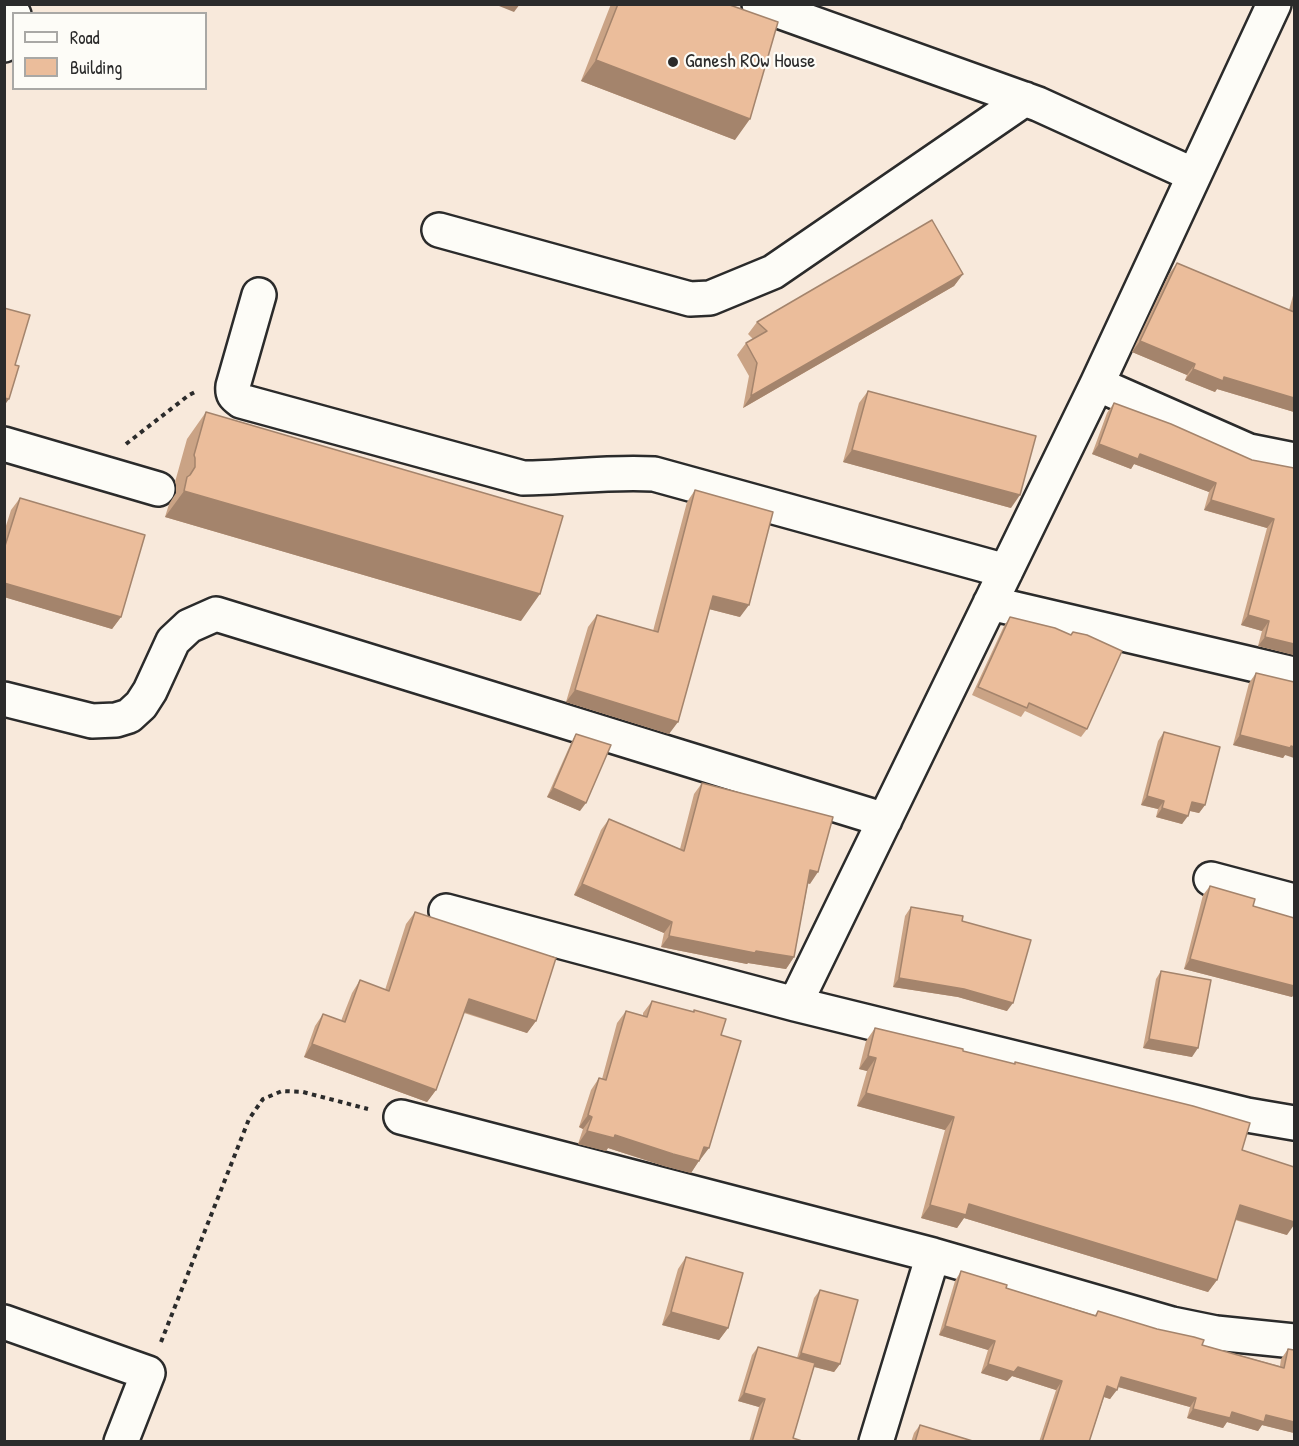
<!DOCTYPE html>
<html>
<head>
<meta charset="utf-8">
<style>
  body { margin:0 }
  #map { position:relative; width:1299px; height:1446px; overflow:hidden; background:#f8e9db; font-family:"Patrick Hand",sans-serif }
  canvas { display:block }
  .frame { position:absolute; inset:0; border:6px solid #2b2b2b; pointer-events:none }
  .legend { position:absolute; left:12px; top:12px; width:195px; height:78px; box-sizing:border-box; background:#fdfcf7; border:2px solid #a9a8a5; margin:0; padding:8px 10px; list-style:none; font-size:18px; color:#2b2b2b }
  .legend li { display:flex; align-items:center; gap:12px; height:30px }
  .legend b { width:30px; border:2px solid #a9a8a5 }
</style>
</head>
<body>
<div id="map">
<canvas width="1299" height="1446"></canvas>
<div class="frame"></div>
<ul class="legend">
<li><b style="height:8px;background:#fdfcf7"></b>Road</li>
<li><b style="height:16px;background:#ebbd9b"></b>Building</li>
</ul>
</div>
<script>
const g = document.querySelector('canvas').getContext('2d');
g.lineJoin = 'round';
function stroke(path, color, width, dash) { g.strokeStyle = color; g.lineWidth = width; g.lineCap = dash ? 'butt' : 'round'; g.setLineDash(dash || []); g.stroke(path); }
function fill(path, color) { g.fillStyle = color; g.fill(path, 'evenodd'); }
function write(font, color, halo, rows, align = 'center') {
  g.font = font + ' "Patrick Hand",sans-serif'; g.lineWidth = 4.5; g.setLineDash([]); g.textBaseline = 'middle'; g.strokeStyle = halo; g.fillStyle = color; for (const [text, x, y, turn = 0] of rows) {
    g.save(); g.translate(x, y); g.rotate((+turn || 0) * Math.PI / 180); g.textAlign = isNaN(turn) ? turn : align; if (halo) g.strokeText(text, 0, 0); g.fillText(text, 0, 0); g.restore();
  }
}
const path = new Path2D(`
  M126,444L189,395L197,391
  M161,1342L249,1119L263,1099L282,1091L303,1092L368,1109`);
const minor = new Path2D(`
  M759,4L1038,104L1194,175
  M4,45L14,15
  M439,230L690,299L710,298L773,272L1025,99
  M259,295L233,386C232,394 234,396 241,401L523,478C566,478 610,471 654,474L1006,571
  M1097,384L1249,451L1294,460
  M4,444L158,489
  M990,603L1294,674
  M4,699L92,721L116,720L129,716L141,705L150,691L173,641L189,626L216,614L885,820
  M1211,879L1294,901
  M446,911L795,1004L1247,1115L1294,1123
  M795,1004L1097,384L1274,4
  M401,1117L933,1255L1172,1324L1216,1333L1294,1341
  M4,1322L148,1373L121,1442
  M876,1442L933,1255`);
const wall = new Path2D(`
  M611,4H727L735,140L581,81Z
  M1177,263L1289,310L1294,292V412L1217,389L1215,392L1185,380L1187,375L1132,352L1169,274Z
  M963,274L954,286L743,408L749,376L737,355L746,343L753,339L748,334L757,322Z
  M868,391L1011,508L843,462L859,403Z
  M1114,403L1252,460L1294,468V655L1258,646L1262,631L1241,625L1267,528L1204,510L1209,492L1134,464L1131,469L1092,454L1107,413Z
  M206,412L521,621L165,517L169,504L176,493V485L175,482L187,439Z
  M695,490L740,617L709,609L669,734L566,702L588,627L597,615L653,631L687,502Z
  M20,498L121,617L112,629L4,597V532L11,510Z
  M1010,617L1071,635L1073,632L1087,729L1081,737L1025,711L1021,717L972,695L1004,626Z
  M1256,673L1285,755L1283,758L1233,745L1249,683Z
  M1164,732L1205,805L1199,813L1190,811L1182,824L1156,817L1158,809L1141,805L1158,741Z
  M576,734L580,811L547,797L571,743Z
  M702,783L810,884L808,883L794,957L786,969L748,963L747,964L661,947L664,933L574,895L601,830L609,819L680,849L694,794Z
  M1210,886L1253,906L1294,918V994L1292,997L1184,969L1203,895Z
  M911,907L962,921L1007,1011L958,997L893,987L905,916Z
  M415,912L536,1021L527,1033L464,1013L436,1090L427,1102L304,1057L315,1026L323,1014L341,1021L352,993L360,980L385,990L406,924Z
  M1161,971L1192,1057L1143,1048L1156,979Z
  M652,1001L693,1012L694,1010L721,1035L700,1160H699L691,1173L664,1166L608,1148L606,1151L578,1144L583,1129L579,1127L591,1090L599,1078L602,1079L617,1023L626,1011L643,1016V1013Z
  M875,1028L1014,1064L1015,1062L1242,1150L1287,1235L1235,1220L1217,1280L1208,1292L964,1218L957,1228L921,1218L945,1130L857,1106L867,1071L859,1069L866,1041Z
  M686,1257L728,1328L719,1340L662,1325L678,1269Z
  M961,1271L1006,1288L1095,1315L1098,1311L1202,1345L1280,1366L1281,1359L1288,1349L1294,1350V1433L1262,1425L1258,1431L1227,1422L1223,1428L1187,1418L1190,1407L1118,1387L1110,1399L1104,1397L1089,1442H1039L1056,1390L1012,1376L1007,1381L981,1373L988,1350L939,1335L955,1281Z
  M820,1290L840,1364L834,1372L814,1367L793,1438L805,1442H749L759,1407L738,1401L752,1355L758,1347L797,1358L814,1298Z
  M920,1425L976,1442H911L914,1433Z`);
const shadedWall = new Path2D(`
  M494,4H520L514,12Z
  M596,60L750,119L735,140L581,81Z
  M963,274L954,286L743,408L751,396Z
  M1140,341L1195,364L1187,375L1132,352Z
  M1193,369L1224,377L1294,398V412L1217,389L1215,392L1185,380Z
  M4,398L9,399L4,406Z
  M1099,444L1140,454L1216,483L1209,492L1134,464L1131,469L1092,454Z
  M852,450L1020,495L1011,508L843,462Z
  M184,491L540,594L521,621L165,517Z
  M1211,500L1274,519L1267,528L1204,510Z
  M4,583L121,617L112,629L4,597Z
  M713,596L749,605L740,617L705,608Z
  M1248,615L1269,621L1262,631L1241,625Z
  M1265,637L1294,644V655L1258,646Z
  M575,690L678,722L669,734L566,702Z
  M1240,735L1294,747V758L1285,755L1283,758L1233,745Z
  M553,788L586,803L580,811L547,797Z
  M1147,796L1164,801L1158,809L1141,805Z
  M1192,802L1205,805L1199,813L1186,810Z
  M1162,808L1188,816L1182,824L1156,817Z
  M810,870L818,872L810,884L803,882Z
  M582,884L672,922L664,933L574,895Z
  M669,936L756,951L794,957L786,969L748,963L747,964L661,947Z
  M1190,959L1294,986V994L1292,997L1184,969Z
  M899,978L964,989L1013,1003L1007,1011L958,997L893,987Z
  M469,999L536,1021L527,1033L461,1011Z
  M1149,1039L1198,1048L1192,1057L1143,1048Z
  M312,1044L436,1090L427,1102L304,1057Z
  M868,1056L876,1058L867,1071L859,1069Z
  M866,1093L954,1117L945,1130L857,1106Z
  M588,1115L592,1117L583,1129L579,1127Z
  M587,1131L615,1135L699,1161L691,1173L664,1166L608,1148L606,1151L578,1144Z
  M704,1147L709,1148L700,1160L695,1159Z
  M969,1204L1217,1280L1208,1292L964,1218L957,1228L921,1218L930,1205Z
  M1240,1205L1294,1222V1225L1287,1235L1231,1218Z
  M671,1312L728,1328L719,1340L662,1325Z
  M945,1326L995,1341L988,1350L939,1335Z
  M801,1353L840,1364L834,1372L796,1362Z
  M988,1364L1018,1367L1062,1381L1056,1390L1012,1376L1007,1381L981,1373Z
  M1121,1377L1196,1398L1190,1407L1115,1386Z
  M1107,1386L1117,1390L1110,1399L1101,1396Z
  M744,1393L765,1399L759,1407L738,1401Z
  M1193,1409L1266,1415L1294,1422V1433L1262,1425L1258,1431L1227,1422L1223,1428L1187,1418Z`);
const building = new Path2D(`
  M618,4H727L778,22L750,119L596,60Z
  M932,220L963,274L751,396L757,363L746,343L767,331L757,322Z
  M1177,263L1294,312V309V398L1224,377L1223,381L1193,369L1195,364L1140,341Z
  M4,308L30,315L15,365L19,366L9,399L4,398Z
  M868,391L1036,436L1020,495L852,450Z
  M1114,403L1171,424L1252,460L1294,468V644L1265,637L1269,621L1248,615L1274,519L1211,500L1216,483L1140,454L1138,459L1099,444Z
  M206,412L563,516L540,594L184,491L187,477L190,475L195,467V458L194,455Z
  M695,490L773,512L749,605L713,596L678,722L575,690L597,615L658,632Z
  M20,498L145,535L121,617L4,583V549Z
  M1010,617L1055,628L1071,635L1073,632L1087,635L1122,651L1087,729L1029,703L1027,708L978,687Z
  M1256,673L1294,682V747L1291,746L1290,748L1240,735Z
  M1164,732L1220,747L1205,805L1192,802L1188,816L1162,808L1164,801L1147,796Z
  M576,734L611,745L586,803L553,788Z
  M702,783L833,817L818,872L810,870L794,957L756,951L755,953L669,936L672,922L582,884L609,819L684,851Z
  M1210,886L1255,899L1253,906L1294,918V986L1190,959Z
  M911,907L963,916L962,921L1031,940L1013,1003L964,989L899,978Z
  M415,912L556,958L536,1021L469,999L436,1090L312,1044L323,1014L345,1022L360,980L389,991Z
  M1161,971L1211,980L1198,1048L1149,1039Z
  M652,1001L694,1012V1010L726,1019L721,1035L741,1041L709,1148L704,1147L699,1161L673,1154L615,1135L614,1138L587,1131L592,1117L588,1115L599,1078L606,1080L626,1011L647,1017Z
  M875,1028L963,1049V1051L1015,1064V1062L1193,1106L1250,1123L1242,1150L1294,1167V1222L1240,1205L1217,1280L969,1204L966,1215L930,1205L954,1117L866,1093L876,1058L868,1056Z
  M686,1257L743,1273L728,1328L671,1312Z
  M961,1271L1007,1285L1006,1288L1096,1316L1098,1311L1157,1329L1194,1337L1204,1340L1202,1345L1284,1368L1288,1349L1294,1350V1422L1266,1415L1264,1422L1232,1412L1230,1418L1193,1409L1196,1398L1121,1377L1117,1390L1107,1386L1089,1442H1042L1062,1381L1018,1367L1014,1372L988,1364L995,1341L945,1326Z
  M820,1290L858,1300L840,1364L801,1353Z
  M758,1347L815,1363L793,1438L805,1442H752L765,1399L744,1393Z
  M920,1425L976,1442H915Z`);
const markers = [
  [673,62,6,"#2b2b2b"]
];
const poiNames = [
  ["Ganesh ROw House",685,62]
];
stroke(minor, '#2b2b2b', 38);
stroke(path, '#2b2b2b', 4, [4.5, 4.5]);
stroke(minor, '#fdfcf7', 33);
fill(wall, '#caa385');
fill(shadedWall, '#a4846c');
fill(building, '#ebbd9b');
stroke(building, '#a4846c', 1.5);
for (const [x, y, r, color] of markers) { const dot = new Path2D(); dot.arc(x, y, r, 0, 2 * Math.PI); g.fillStyle = color; g.fill(dot); stroke(dot, '#fdfcf7', 2); }
write('20px', '#2b2b2b', '#fdfcf7', poiNames, 'left');
</script>
</body>
</html>
